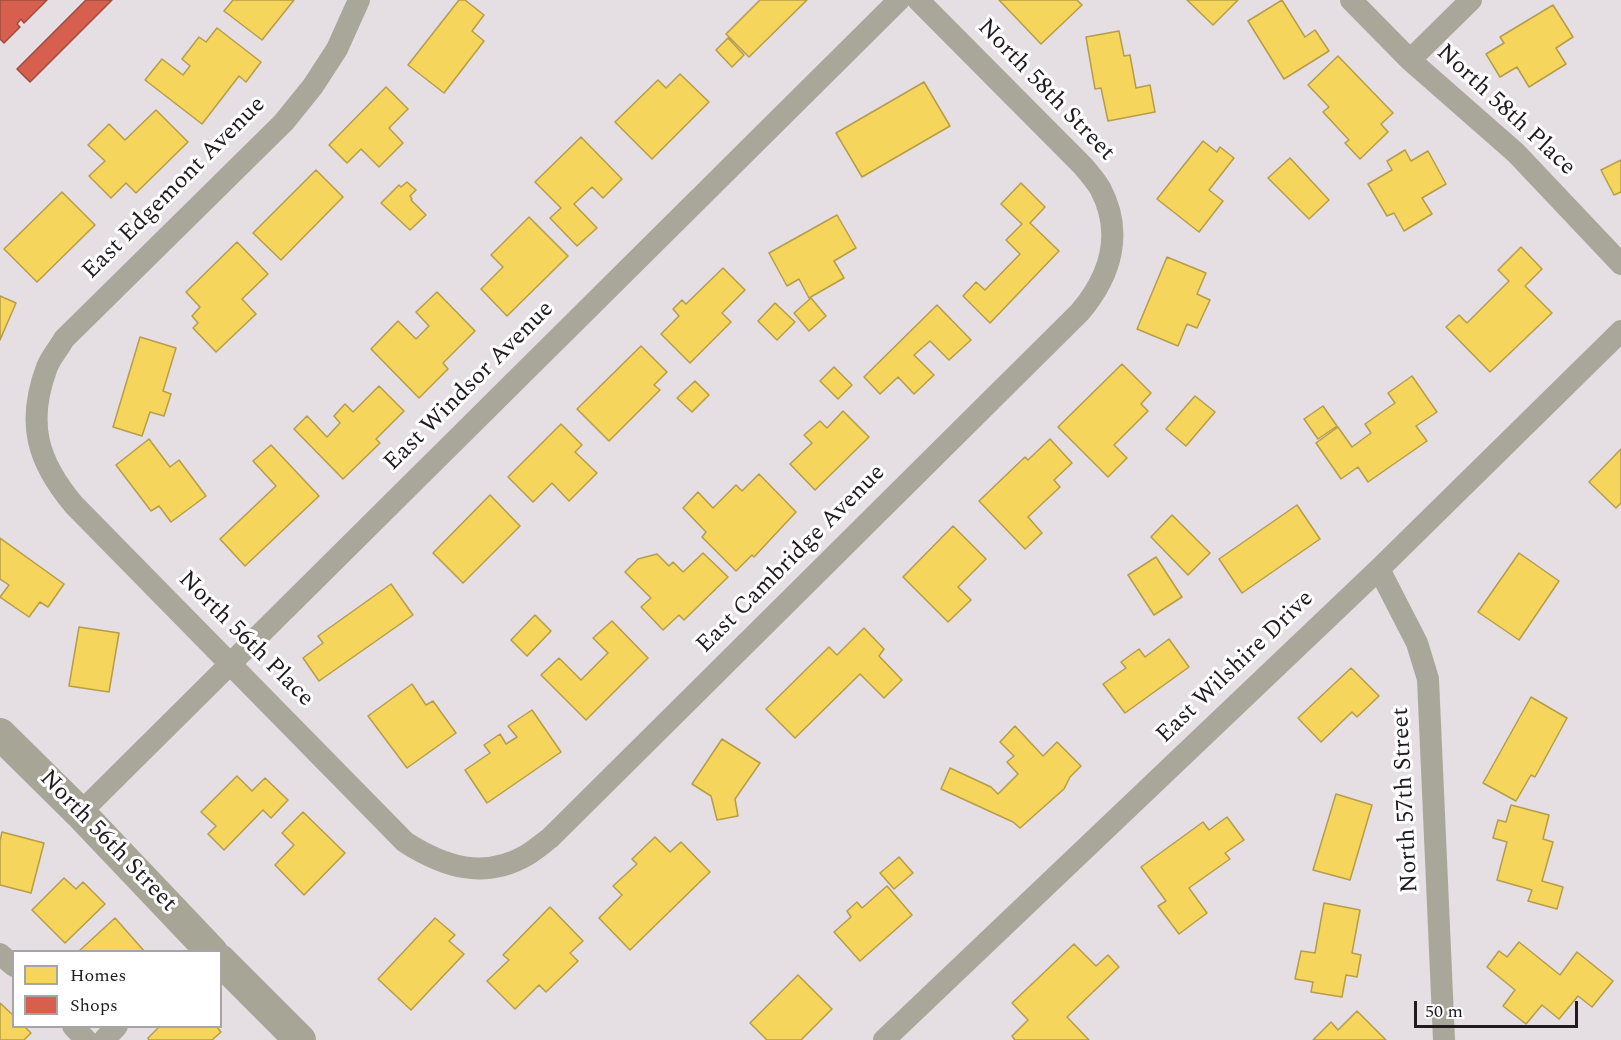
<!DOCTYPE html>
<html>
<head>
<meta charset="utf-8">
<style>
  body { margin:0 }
  #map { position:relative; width:1621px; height:1040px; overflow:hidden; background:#e5dee3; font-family:Spectral,serif }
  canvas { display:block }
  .legend { position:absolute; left:12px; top:950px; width:210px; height:78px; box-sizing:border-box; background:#fff; border:2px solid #a6a4a5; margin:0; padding:8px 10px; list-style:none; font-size:18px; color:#201b1e }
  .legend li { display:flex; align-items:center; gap:12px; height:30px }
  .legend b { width:30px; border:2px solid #a6a4a5 }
  .scale { position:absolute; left:1414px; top:1001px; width:164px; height:27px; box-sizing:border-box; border:3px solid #201b1e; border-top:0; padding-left:8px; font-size:18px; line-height:21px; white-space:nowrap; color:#201b1e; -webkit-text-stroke:4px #fff; paint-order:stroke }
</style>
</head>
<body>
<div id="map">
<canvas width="1621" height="1040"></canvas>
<ul class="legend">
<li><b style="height:16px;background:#f6d55c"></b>Homes</li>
<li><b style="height:16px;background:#d6604d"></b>Shops</li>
</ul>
<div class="scale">50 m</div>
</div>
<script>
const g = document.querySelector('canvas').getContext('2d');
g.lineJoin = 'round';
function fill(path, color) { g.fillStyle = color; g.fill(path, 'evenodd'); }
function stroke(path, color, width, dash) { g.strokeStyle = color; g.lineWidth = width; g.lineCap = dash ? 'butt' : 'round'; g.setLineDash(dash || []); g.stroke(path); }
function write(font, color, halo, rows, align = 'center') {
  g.font = font + ' Spectral,serif'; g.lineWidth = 6; g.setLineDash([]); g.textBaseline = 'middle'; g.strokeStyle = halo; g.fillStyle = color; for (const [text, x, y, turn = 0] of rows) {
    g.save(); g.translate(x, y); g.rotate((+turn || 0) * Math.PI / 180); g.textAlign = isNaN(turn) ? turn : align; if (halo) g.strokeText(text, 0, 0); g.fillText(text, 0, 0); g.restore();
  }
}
const homes = new Path2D(`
  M233,0H294L262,40L224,11Z
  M459,0H465L484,15L472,31L484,41L444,93L408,65Z
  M760,0H807L749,57L726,34Z
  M999,0H1077L1082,5L1041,44Z
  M1187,0H1238L1213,25Z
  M1282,0L1305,37L1315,30L1329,51L1284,79L1248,21Z
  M1553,5L1573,37L1556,48L1566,64L1529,87L1517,67L1500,77L1486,54L1504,43L1500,37Z
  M217,28L261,62L246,82L239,76L202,124L145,80L162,59L183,75L190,66L182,59L199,37L206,42Z
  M1119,31L1124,56L1130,55L1136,88L1150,85L1155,112L1108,121L1101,88L1095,89L1086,37Z
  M728,38L744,55L732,67L716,50Z
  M1338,56L1393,113L1381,124L1388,132L1360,159L1345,143L1349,140L1323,112L1329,107L1308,85Z
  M680,74L709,102L652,159L615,122L658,80L666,88Z
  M924,82L950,126L862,177L836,133Z
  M386,87L408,109L389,128L403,143L379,167L361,149L347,163L329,145Z
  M156,110L188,142L136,193L126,183L111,198L89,176L105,161L88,145L109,124L125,140Z
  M581,137L622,179L603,198L592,187L574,204L597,228L577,246L550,218L561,208L535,182Z
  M1203,141L1217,152L1220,147L1234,158L1209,190L1223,201L1199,232L1157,199Z
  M1405,150L1411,161L1428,151L1446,184L1422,198L1432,214L1404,231L1394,213L1387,216L1368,184L1392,170L1387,161Z
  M1290,158L1329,200L1309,219L1268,178Z
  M1621,160V192L1614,195L1601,170Z
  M316,170L343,197L281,260L253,233Z
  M407,182L416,190L410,196L412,199L411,200L426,215L410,230L381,203L399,185L401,187Z
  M1021,183L1045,207L1030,223L1059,251L990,323L963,296L976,282L985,290L1020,254L1006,240L1022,224L1001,204Z
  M62,192L95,225L37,282L4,249Z
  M837,215L856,248L834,261L844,278L809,298L799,279L787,286L769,253Z
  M529,217L568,256L507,316L481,289L503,267L491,255Z
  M237,242L268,274L242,299L256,314L216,352L193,328L198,323L192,316L200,307L186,292Z
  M1521,247L1542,269L1525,286L1552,313L1490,372L1446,327L1459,315L1467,323L1509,281L1498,270Z
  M1167,257L1206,273L1197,294L1210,300L1197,328L1187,324L1178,346L1137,329Z
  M723,268L745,290L722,313L731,322L690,363L661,334L679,316L673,309L682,300L686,304Z
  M437,292L475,331L443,363L448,369L419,398L371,349L398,321L416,339L429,326L416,312Z
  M0,296L16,303L0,340Z
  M811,298L826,316L809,331L794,313Z
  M775,303L795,322L777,340L758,321Z
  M937,305L971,340L949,360L930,341L914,355L934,375L914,394L898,377L880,394L864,377Z
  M140,337L176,348L163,391L171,394L164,416L150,412L142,436L113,427Z
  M641,346L667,372L654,385L660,390L609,441L577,409Z
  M1122,364L1151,393L1141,404L1148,411L1114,445L1127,458L1108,477L1058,427Z
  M834,367L852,385L838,399L820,381Z
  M1412,376L1437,412L1416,426L1427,441L1368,482L1358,467L1341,479L1316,443L1338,427L1352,447L1371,433L1365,424L1395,403L1388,393Z
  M695,381L709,395L692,412L677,398Z
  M379,386L404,411L376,439L380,443L343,479L294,429L307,416L327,437L340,423L334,416L345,404L353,412Z
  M1195,396L1215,412L1186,446L1166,429Z
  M1323,406L1337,426L1318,439L1304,419Z
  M843,411L869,437L815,490L790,464L812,443L804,435L820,421L827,428Z
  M561,424L582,445L575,452L597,473L569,501L552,483L533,502L508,477Z
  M149,439L170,467L179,460L206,496L171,522L159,506L151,511L116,465Z
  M1050,439L1072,463L1054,480L1060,487L1028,517L1042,533L1025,549L979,501L1025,457L1028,460Z
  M271,445L319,496L245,566L220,539L276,486L253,461Z
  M1621,449V503L1616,508L1589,482Z
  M759,474L796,512L754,557L752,555L736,571L702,537L706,532L683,508L698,492L713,508L736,485L742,491Z
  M490,495L520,526L463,583L433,553Z
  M1297,505L1320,539L1242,593L1219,559Z
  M1172,515L1210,553L1188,575L1151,537Z
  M953,526L986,559L958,587L971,600L948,622L903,577Z
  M0,538L64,584L48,607L40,602L29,617L0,597L9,585L0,579Z
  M703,553L728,577L684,620L679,615L663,630L641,607L651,598L625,572L638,559L657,554L669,566L673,562L683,572Z
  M1519,553L1559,581L1519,640L1478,612Z
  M1156,557L1182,597L1154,615L1128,575Z
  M391,584L413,615L319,681L303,658L323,643L318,636Z
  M535,615L551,631L527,656L511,640Z
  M612,621L648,658L586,720L541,675L559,658L581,680L608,653L593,638Z
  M79,627L119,633L109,692L69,686Z
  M864,628L884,649L879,656L902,680L884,698L860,674L795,738L766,709L829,647L837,655Z
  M1169,639L1189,667L1125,713L1103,684L1126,668L1121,662L1139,649L1145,657Z
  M1351,668L1379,696L1357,717L1352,712L1321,742L1298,718Z
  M412,684L426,705L433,701L456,733L407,768L368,716Z
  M1531,697L1567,718L1535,777L1531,775L1516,801L1483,783Z
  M532,710L561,752L487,803L465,770L490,753L484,745L500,734L506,744L517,737L508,726Z
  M1015,726L1043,756L1057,742L1081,766L1070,777L1064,789L1020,828L1013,822L941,789L950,768L991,787L998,794L1018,774L1007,762L1014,756L1000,742Z
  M722,739L760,763L735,799L738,816L717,820L711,796L692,784Z
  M237,776L252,791L265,778L288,800L271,818L263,810L224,850L208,834L216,826L201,812Z
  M1336,794L1372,805L1350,880L1313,870Z
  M1511,805L1549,815L1543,839L1553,842L1542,881L1563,887L1557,909L1528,901L1532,890L1497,880L1507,842L1493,838L1498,820L1506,822Z
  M303,812L345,853L304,895L275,865L294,845L282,833Z
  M1227,817L1244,840L1225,853L1230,859L1189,888L1207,913L1179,934L1158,906L1166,901L1141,867L1203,822L1209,830Z
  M2,832L44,843L31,893L0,885V841Z
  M655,837L670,852L681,842L710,872L630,950L599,918L622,895L613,886L637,864L632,859Z
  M899,857L913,873L894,889L880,873Z
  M64,878L76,889L83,882L105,904L65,943L32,910Z
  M887,886L912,915L860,961L834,932L851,917L847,911L857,902L862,908Z
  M1324,903L1360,910L1352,953L1361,955L1357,977L1346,975L1342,997L1311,992L1313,982L1295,979L1301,951L1315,953Z
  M550,907L583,941L570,953L578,961L546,992L539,985L515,1009L487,981L509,960L503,955Z
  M115,918L145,952H78Z
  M435,918L455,935L449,941L464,954L411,1010L378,979Z
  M1519,942L1560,975L1577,952L1613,981L1592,1007L1578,996L1559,1019L1542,1005L1526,1024L1503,1006L1515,990L1487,967L1499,951L1507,957Z
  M1074,944L1096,966L1108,955L1119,967L1067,1017L1089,1040H1015L1012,1036L1028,1020L1012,1003Z
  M798,975L832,1009L801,1040H767L750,1023Z
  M0,1003L14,1016V1026H24L31,1033L24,1040H0Z
  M1357,1011L1386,1040H1313L1331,1022L1338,1030Z
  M160,1026H216L221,1032L212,1040H149L148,1038Z`);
const shops = new Path2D(`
  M0,0H47L24,23L21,19L17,24L20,27L4,43L0,39Z
  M86,0H112L30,82L17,69Z`);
const street = new Path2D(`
  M359,0L337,49L313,86L284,122L64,339C59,348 51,357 47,367C26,423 37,461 74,505L405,842C444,867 484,880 527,855C535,850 542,844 550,838L1080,312C1111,275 1124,233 1100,188C1095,180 1089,173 1083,166L918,0
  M1351,0L1410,60L1516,153L1621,264
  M1410,60L1471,0
  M1379,569L1417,643L1428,679L1444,1040
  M80,813L899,0
  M0,954L14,966
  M73,1026L86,1040
  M104,1040L117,1026
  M884,1040L1379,569L1621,331`);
const secondary = new Path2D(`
  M0,734L80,813L212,952
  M220,960L300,1040`);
const streetNames = [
  ["North 58th Street",1045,91,46],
  ["North 58th Place",1505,111,43],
  ["East Edgemont Avenue",175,189,-45],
  ["East Windsor Avenue",470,387,-45],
  ["East Cambridge Avenue",792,560,-45],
  ["North 56th Place",245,640,45],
  ["East Wilshire Drive",1236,668,-44],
  ["North 57th Street",1407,800,-93],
  ["North 56th Street",107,842,46]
];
fill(homes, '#f6d55c');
stroke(homes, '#b69d49', 1.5);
fill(shops, '#d6604d');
stroke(shops, '#9f4b3f', 1.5);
stroke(street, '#a9a79a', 22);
stroke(secondary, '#a7a596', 32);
write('24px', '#201b1e', '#fff', streetNames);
</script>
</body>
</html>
